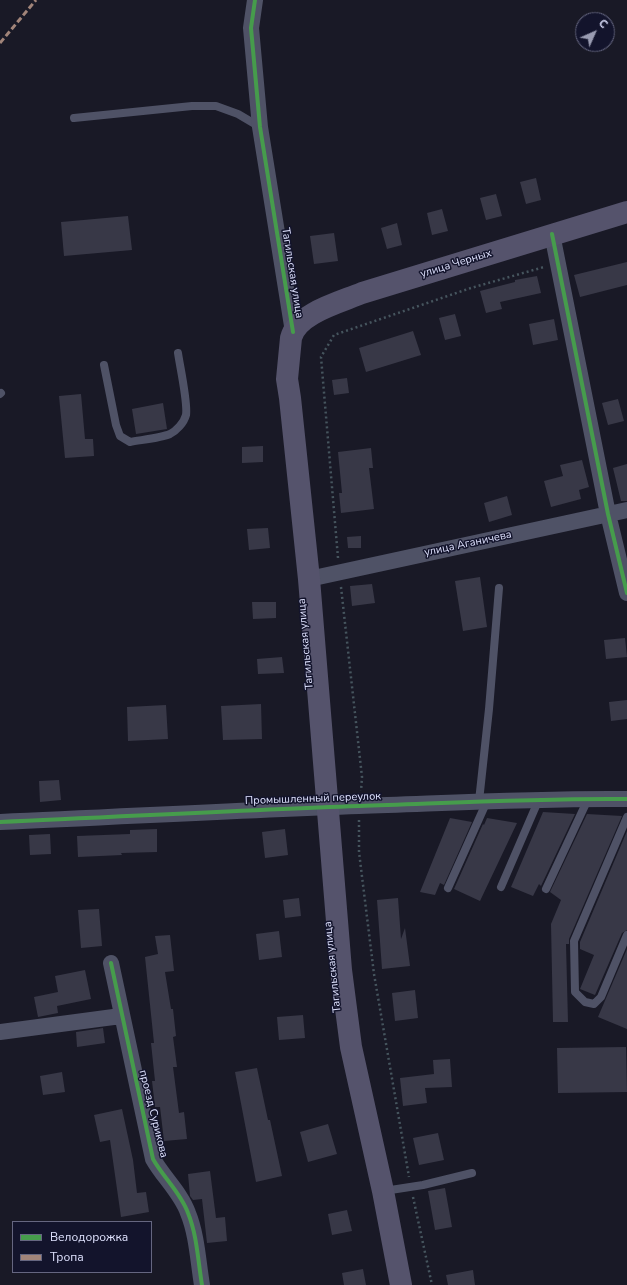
<!DOCTYPE html>
<html>
<head>
<meta charset="utf-8">
<style>
  body { margin:0 }
  #map { position:relative; width:627px; height:1285px; overflow:hidden; background:#191926; font-family:"Nunito Sans",sans-serif }
  canvas { display:block }
  .legend { position:absolute; left:12px; top:1221px; width:140px; height:52px; box-sizing:border-box; background:#13142c; border:1px solid #656680; margin:0; padding:5px 7px; list-style:none; font-size:12px; color:#dfe2fe }
  .legend li { display:flex; align-items:center; gap:8px; height:20px }
  .legend b { width:20px; border:1px solid #656680 }
  .north { position:absolute; left:575px; top:12px; width:40px; height:40px; box-sizing:border-box; background:#13142c; border:1px solid #656680; border-radius:50%; rotate:45deg; font-size:11px; font-weight:700; line-height:16px; text-align:center; color:#dfe2fe }
  .north::after { content:''; display:block; margin:auto; width:14px; height:18px; background:#9a9cb2; clip-path:polygon(50% 0,100% 100%,50% 72%,0 100%) }
</style>
</head>
<body>
<div id="map">
<canvas width="627" height="1285"></canvas>
<ul class="legend">
<li><b style="height:5px;background:#469c4c"></b>Велодорожка</li>
<li><b style="height:5px;background:#a18479"></b>Тропа</li>
</ul>
<div class="north">С</div>
</div>
<script>
const g = document.querySelector('canvas').getContext('2d');
g.lineJoin = 'round';
function fill(path, color) { g.fillStyle = color; g.fill(path, 'evenodd'); }
function stroke(path, color, width, dash) { g.strokeStyle = color; g.lineWidth = width; g.lineCap = dash ? 'butt' : 'round'; g.setLineDash(dash || []); g.stroke(path); }
function write(font, color, halo, rows, align = 'center') {
  g.font = font + ' "Nunito Sans",sans-serif'; g.lineWidth = 3; g.setLineDash([]); g.textBaseline = 'middle'; g.strokeStyle = halo; g.fillStyle = color; for (const [text, x, y, turn = 0] of rows) {
    g.save(); g.translate(x, y); g.rotate((+turn || 0) * Math.PI / 180); g.textAlign = isNaN(turn) ? turn : align; if (halo) g.strokeText(text, 0, 0); g.fillText(text, 0, 0); g.restore();
  }
}
const building = new Path2D(`
  M536,178L541,200L526,204L520,182Z
  M496,194L502,216L486,220L480,198Z
  M442,209L448,231L432,235L427,213Z
  M128,216L132,250L64,256L61,222Z
  M397,223L402,245L387,249L381,228Z
  M334,233L338,261L314,264L310,236Z
  M627,262V285L580,297L574,275Z
  M537,276L541,293L500,302L502,309L486,313L480,291L515,282V280Z
  M455,314L461,336L445,340L439,318Z
  M554,319L558,340L533,345L529,324Z
  M413,331L421,355L366,372L359,348Z
  M347,378L349,393L334,395L332,380Z
  M81,394L85,439H93L94,456L65,458L59,396Z
  M618,399L624,421L608,425L602,403Z
  M163,403L167,429L136,434L132,409Z
  M263,446V462L242,463V447Z
  M371,448L373,468H369L374,509L341,513L339,493H342L338,452Z
  M582,460L589,487L579,490L581,499L551,507L544,481L563,476L560,465Z
  M627,464V501H621L613,468Z
  M507,496L512,515L489,522L484,503Z
  M268,528L270,548L249,550L247,529Z
  M361,536V548H348L347,537Z
  M480,577L487,627L463,631L455,581Z
  M372,584L375,603L352,606L350,586Z
  M252,602H276V618L253,619Z
  M625,638L627,657L606,659L604,640Z
  M282,657L284,673L258,674L257,659Z
  M627,700V719L611,721L609,702Z
  M261,704L262,739L223,740L221,706Z
  M166,705L168,739L128,741L127,707Z
  M59,780L61,800L40,802L39,781Z
  M543,812L575,814L541,886L539,884L533,896L511,887Z
  M587,814L622,816L569,939V944H566L568,1022H553L551,924L561,900L550,892Z
  M450,818L472,822L444,885L440,883L435,895L420,892Z
  M487,818L517,823L480,901L454,889L483,824L484,825Z
  M157,829V852L121,853L122,855L78,857L77,836L130,834V830Z
  M285,829L288,855L265,858L262,832Z
  M627,831V930L622,933L595,995L580,989L594,955L580,949V942Z
  M50,834L51,854L30,855L29,835Z
  M299,898L301,916L285,918L283,900Z
  M398,898L401,939L405,928L410,966L382,969L377,900Z
  M99,909L102,946L81,948L78,910Z
  M279,931L282,957L259,960L256,934Z
  M170,935L174,971L165,972L171,1009H173L176,1036L173,1037L177,1067H173L179,1113L184,1112L187,1139L164,1141L160,1107H155L152,1081H155L151,1043H154L145,957L158,954L155,936Z
  M627,949V1029L598,1017Z
  M85,970L91,999L57,1006L58,1013L38,1017L34,997L58,992L55,976Z
  M415,990L418,1018L395,1021L392,993Z
  M303,1015L305,1038L279,1040L277,1017Z
  M103,1028L105,1043L77,1047L76,1032Z
  M626,1047L627,1092L558,1093L557,1048Z
  M450,1059L452,1087L425,1088L427,1103L403,1106L400,1078L434,1074L433,1060Z
  M257,1068L268,1120H270L282,1176L256,1182L235,1072Z
  M62,1072L65,1092L43,1095L40,1076Z
  M122,1109L133,1160L137,1193L146,1192L149,1212L121,1217L110,1140L100,1142L94,1115Z
  M328,1124L337,1154L308,1162L300,1132Z
  M438,1133L444,1160L419,1165L413,1138Z
  M210,1171L216,1218L225,1217L227,1241L207,1243L202,1199L193,1200L190,1196L188,1174Z
  M445,1188L452,1227L435,1230L428,1191Z
  M347,1210L352,1231L332,1235L328,1214Z
  M363,1269L366,1285H344L342,1273Z
  M473,1270L475,1285H448L446,1275Z`);
const path = new Path2D(`
  M338,558L321,357L334,335L471,288L544,267
  M341,587L362,777L361,791
  M359,820V852L374,974L409,1177
  M413,1197L432,1285`);
const lane = new Path2D(`
  M74,118L192,106H216L238,114L260,127
  M104,365L116,425L120,436L130,442C140,440 161,438 170,434C176,431 184,423 186,415C188,403 180,367 178,353
  M0,394L1,393
  M479,801L489,709L499,588
  M627,817L574,941L575,992L585,1002L594,1004L601,997L627,935
  M501,887L539,799
  M448,888L487,801
  M546,889L588,799
  M384,1191L423,1185L472,1173`);
const street = new Path2D(`
  M255,0L251,28L260,127L293,332
  M552,234L608,514L627,593
  M309,579L627,510
  M0,822C120,817 239,810 359,806C449,803 537,798 627,799
  M111,963L153,1159C163,1177 181,1193 188,1213C197,1235 198,1261 202,1285
  M0,1032L121,1016`);
const primary = new Path2D(`
  M401,1285L383,1191L351,1047L341,970L309,579L290,398L287,379L291,338C297,313 341,302 362,293L627,212`);
const quiet = new Path2D(`
  M0,43L36,0`);
const cycleway = new Path2D(`
  M255,0L251,28L260,127L293,332
  M552,234L608,514L627,593
  M0,822C120,817 239,810 359,806C449,803 537,798 627,799
  M111,963L153,1159C163,1177 181,1193 188,1213C197,1235 198,1261 202,1285`);
const streetNames = [
  ["улица Черных",456,264,-17],
  ["Тагильская улица",292,273,81],
  ["улица Аганичева",468,544,-12],
  ["Тагильская улица",306,644,-95],
  ["Промышленный переулок",313,799,-2],
  ["Тагильская улица",333,967,-96],
  ["проезд Сурикова",153,1114,76]
];
fill(building, '#383847');
stroke(path, '#46555e', 2.5, [2, 3]);
stroke(lane, '#4f5266', 8);
stroke(street, '#4f5266', 16);
stroke(primary, '#55536c', 22);
stroke(quiet, '#a18479', 3, [6, 3]);
stroke(cycleway, '#469c4c', 4);
write('11px', '#dfe2fe', '#13142c', streetNames);
</script>
</body>
</html>
